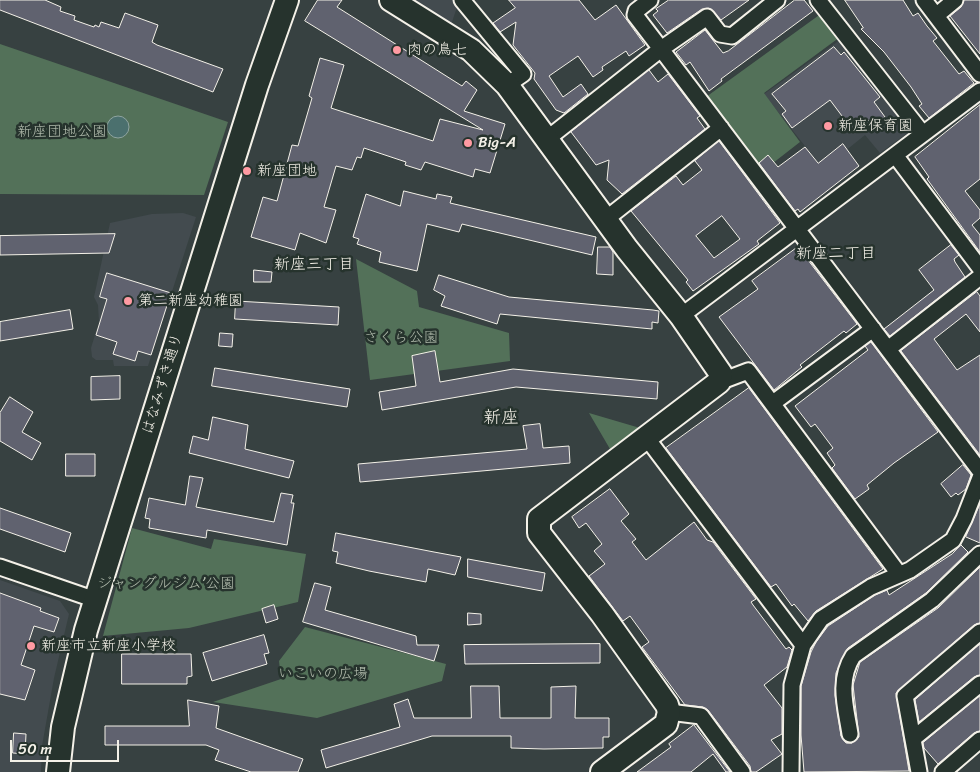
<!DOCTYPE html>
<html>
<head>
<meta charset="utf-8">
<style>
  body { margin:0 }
  #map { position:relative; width:980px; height:772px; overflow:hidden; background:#374141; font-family:Sriracha,sans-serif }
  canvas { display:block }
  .scale { position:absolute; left:10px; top:740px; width:109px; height:22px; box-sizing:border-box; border:2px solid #f4f1e8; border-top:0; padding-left:6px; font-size:15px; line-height:18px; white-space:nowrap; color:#f4f1e8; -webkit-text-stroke:4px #26332d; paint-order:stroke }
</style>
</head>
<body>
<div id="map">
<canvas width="980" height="772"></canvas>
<div class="scale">50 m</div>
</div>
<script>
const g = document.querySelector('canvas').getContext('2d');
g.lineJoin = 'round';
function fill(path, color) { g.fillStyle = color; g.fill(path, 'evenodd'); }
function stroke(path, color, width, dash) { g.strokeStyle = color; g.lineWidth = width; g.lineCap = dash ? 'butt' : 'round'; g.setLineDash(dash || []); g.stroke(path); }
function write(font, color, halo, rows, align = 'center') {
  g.font = font + ' Sriracha,"Klee One",sans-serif'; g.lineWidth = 5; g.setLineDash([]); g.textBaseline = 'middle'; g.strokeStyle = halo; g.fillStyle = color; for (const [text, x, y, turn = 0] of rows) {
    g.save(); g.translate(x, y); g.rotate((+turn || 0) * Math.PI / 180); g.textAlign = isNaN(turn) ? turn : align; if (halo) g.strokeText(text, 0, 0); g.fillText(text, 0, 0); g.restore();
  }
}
const built = new Path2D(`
  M405,0H458L459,1L450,28Z
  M840,40L909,132L880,153L865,135L823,169L764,94Z
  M183,213L196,217L148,366H114L113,360H96L92,357L91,348L99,322L98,305L94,297L110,223L152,214Z
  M0,580L60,601L69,614L54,678L42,746L41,772H0Z`);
const green = new Path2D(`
  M822,13L840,37L764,93L800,142L764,170L706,97Z
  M0,44L228,122L204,195L0,194Z
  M356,259L417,291L419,307L509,333L510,361L370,380Z
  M589,413L640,428L610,449Z
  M132,528L211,549L214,539L306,554L298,602L189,628L103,636Z
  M305,627L446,664L442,681L317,718L213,702L281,679L279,661Z`);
const water = new Path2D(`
  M107 127a11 11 0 1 1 22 0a11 11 0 1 1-22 0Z`);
const building = new Path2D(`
  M0,0H45L61,7L60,11L75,16L74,20L94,27L95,25L99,27L101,22L119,28L125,13L158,25L152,42L157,45L223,69L213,92L0,10Z
  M318,0H342L337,7L462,86L466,81L477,90L464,111L505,124L490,173L475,169L473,177L425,162L421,170L405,165L406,162L364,148L361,158L357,157L352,170L336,166L324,207L336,210L326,243L300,233L295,250L251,237L263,197L277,201L292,145L298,146L312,98L309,96L320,58L344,65L331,108L433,141L440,119L483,130L305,21Z
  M509,0H579L595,20L616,5L645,45L629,56L626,51L602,67L603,70L593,77L578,56L549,76L563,97L581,84L588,94L564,113L556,110L534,79L535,73L513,45L516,22L500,32L493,23L515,8Z
  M669,0H749L721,20L711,9H702L667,33L653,15L658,11L656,9Z
  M795,0H804L813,11L721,79L722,81L709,91L690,62L686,65L676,52L705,30L723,53L728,51Z
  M845,0H903L913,16L918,13L927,26L937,38L933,41L959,74L964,71L974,83L929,118L919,106L922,104L911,87L884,52L861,29L863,28Z
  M964,0H980V54L950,16L961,7Z
  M834,47L841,55L844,52L880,97L874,102L885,117L873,126L869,120L854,132L830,100L792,128L782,114L786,111L772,94Z
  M649,70L658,82L668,74L700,116L697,118L705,129L622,194L607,180L609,160L596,165L571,132Z
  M980,105V179L965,191L980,210V218L972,225L980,235V252L927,179L929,177L915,157Z
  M719,141L780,223L757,241L759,244L693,291L686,282L688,280L631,211L676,176L683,185L702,170L695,161ZM722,216L740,239L714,258L696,236Z
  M843,144L859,166L800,212L798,209L795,211L759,163L768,155L778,167L805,147L818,163Z
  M404,191L436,199L437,194L452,197L450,203L596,237L592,255L462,224L459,232L427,224L417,271L379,262L381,252L357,244L359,239L353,237L366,194L400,206Z
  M115,234L109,253L0,255V236Z
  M951,245L959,255L954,259L955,262L965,277L890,336L884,329L934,290L919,270Z
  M598,247H610L613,252V275L597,274Z
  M798,247L857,324L846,333L844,331L800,365L802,367L774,390L719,317L758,289L752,281Z
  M254,270L272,272L271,282H254Z
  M107,273L171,293L151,355L138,351L135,361L113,354L117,342L96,335L107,299L100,297Z
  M439,275L509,297L653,310L659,311L658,323L652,322V329L500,314L497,324L441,306L445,296L434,290Z
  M977,292L980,296V332L966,314L934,339L957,370L980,355V455L901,351Z
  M236,301L339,307L338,325L235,319Z
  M70,310L73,329L0,341V322Z
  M220,333L233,334L232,347L219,346Z
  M871,342L938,432L894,463L867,485L869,489L855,499L832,468L835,465L827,453L833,448L815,424L811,427L795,406L868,350L865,346Z
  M435,351L440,382L513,369L658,382L657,399L516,387L382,410L379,392L416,386L412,356Z
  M215,368L350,389L347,407L212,386Z
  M120,376V399L91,400V377Z
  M749,388L883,569L816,611L808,621L794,604L792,606L776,584L771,587L666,448Z
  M10,397L33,412L22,432L41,443L32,460L0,441V413Z
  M213,417L248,425L245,449L294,461L289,478L189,453L193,436L208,440Z
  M540,424L543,448L569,446L570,463L360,482L358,464L527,449L523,426Z
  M66,454H95V476H66Z
  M963,465L971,475L966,489L958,495L956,493L951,497L941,484Z
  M190,476L203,478L196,507L274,522L281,493L293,495L291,503H294L287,545L207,530L206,538L149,528L150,519L145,518L149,498L185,505Z
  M610,489L629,514L621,521L636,539L632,542L646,560L694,522L707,540L713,542L756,599L751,602L753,605L786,649L789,647L792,650L787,667L764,685L782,708V734L771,740L782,754L756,772H751L750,766L708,710L703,707L685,705L642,647L649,642L630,616L623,621L589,576L605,564L594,551L602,544L586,523L579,528L572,517Z
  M980,504V543L966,537Z
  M0,508L71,533L65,552L0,529Z
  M336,533L434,552L461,557L455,575L428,569L426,582L369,571L336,563L338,552L333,551Z
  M961,545L968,552L926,593L848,648L836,673L835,695L841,736L846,743H852L859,737L853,685L860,662L938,608L980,567V623L974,625L896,693L909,771L804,772L801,735V686L811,652L816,642L828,626L875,595L887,590L889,595L952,554Z
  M468,559L545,573L542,591L468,577Z
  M315,583L331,587L325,610L416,636L417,645H439L434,661L303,622Z
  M0,593L41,608L40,611L59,618L54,632L34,626L21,665L35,670L25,700L0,694Z
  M274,605L278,619L266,623L262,609Z
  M468,613L481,614V624L468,625Z
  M264,635L269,653L264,654L267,664L212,681L203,653Z
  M600,644V663L465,664L464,645Z
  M980,644V675L974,677L919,722L915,700Z
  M122,654H191L192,676L187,677V684H122Z
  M471,686H499L500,718H551V687L576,686L575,718H609V737H603V748L544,749L511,748V736H432L326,768L321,750L400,727L394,704L408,699L414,718H471Z
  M980,696V731L974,733L938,764L924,748L923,743Z
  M188,700L219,706L216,728L303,759L298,772H251L215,760L219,750L206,745H105V726H189Z
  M694,725L730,772H726L713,754L691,772H637L671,747L669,744Z
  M14,733L26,734L25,754L13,753Z`);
const street = new Path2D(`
  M462,0L523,74L507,85
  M777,0L732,36L720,34L707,17L661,49L980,471
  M818,0L923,134
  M924,0L980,74
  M937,15L955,0
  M547,139L661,49L635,15L636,11L650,0
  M895,155L980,268
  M606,219L721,128
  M681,316L980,91
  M888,349L980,277
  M719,382L748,371L899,574
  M773,403L873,329
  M646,437L803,645
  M0,567L96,600
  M669,712L701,716L742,772
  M850,734C846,708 837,681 853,656L932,600L980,554
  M914,738L980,684
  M791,772L792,685L803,645L821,619L871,587L910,570L953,540L964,519L980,478
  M919,772L905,696L980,632
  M943,772L980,740`);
const secondary = new Path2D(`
  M391,0L471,50L507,85L627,249L681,316L721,374L719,382L539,519V533L602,614L667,705L669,712L666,724L602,772
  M58,772L63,727L86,630L257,85L287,0`);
const markers = [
  [397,50,5,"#ff9aa2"],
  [828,126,5,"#ff9aa2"],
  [468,143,5,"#ff9aa2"],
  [247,171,5,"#ff9aa2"],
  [128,301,5,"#ff9aa2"],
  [31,646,5,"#ff9aa2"]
];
const poiNames = [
  ["肉の鳥七",407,50],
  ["新座保育園",838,126],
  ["Big-A",478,143],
  ["新座団地",257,171],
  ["第二新座幼稚園",138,301],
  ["新座市立新座小学校",41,646]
];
const parkNames = [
  ["新座団地公園",62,132],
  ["さくら公園",401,338],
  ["ジャングルジム’公園",166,584],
  ["いこいの広場",323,674]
];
const streetNames = [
  ["はなみずき通り",163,384,-73]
];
const neighbourhoodNames = [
  ["新座二丁目",836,254],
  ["新座三丁目",314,265]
];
const quarterNames = [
  ["新座",501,418]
];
fill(built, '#434b4f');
fill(green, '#537159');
fill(water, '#4b706e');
stroke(water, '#8fa49f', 1);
fill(building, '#60626f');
stroke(building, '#f4f1e8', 1);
stroke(street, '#f4f1e8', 19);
stroke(secondary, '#f4f1e8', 26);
stroke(street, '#26332d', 15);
stroke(secondary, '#26332d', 22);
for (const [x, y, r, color] of markers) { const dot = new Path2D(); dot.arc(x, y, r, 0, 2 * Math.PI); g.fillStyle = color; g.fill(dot); stroke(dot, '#26332d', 2); }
write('15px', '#f4f1e8', '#26332d', poiNames, 'left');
write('15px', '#b4beaf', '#26332d', parkNames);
write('15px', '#f4f1e8', '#26332d', streetNames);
write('16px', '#f4f1e8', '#26332d', neighbourhoodNames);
write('18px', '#f4f1e8', '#26332d', quarterNames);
</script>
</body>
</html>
